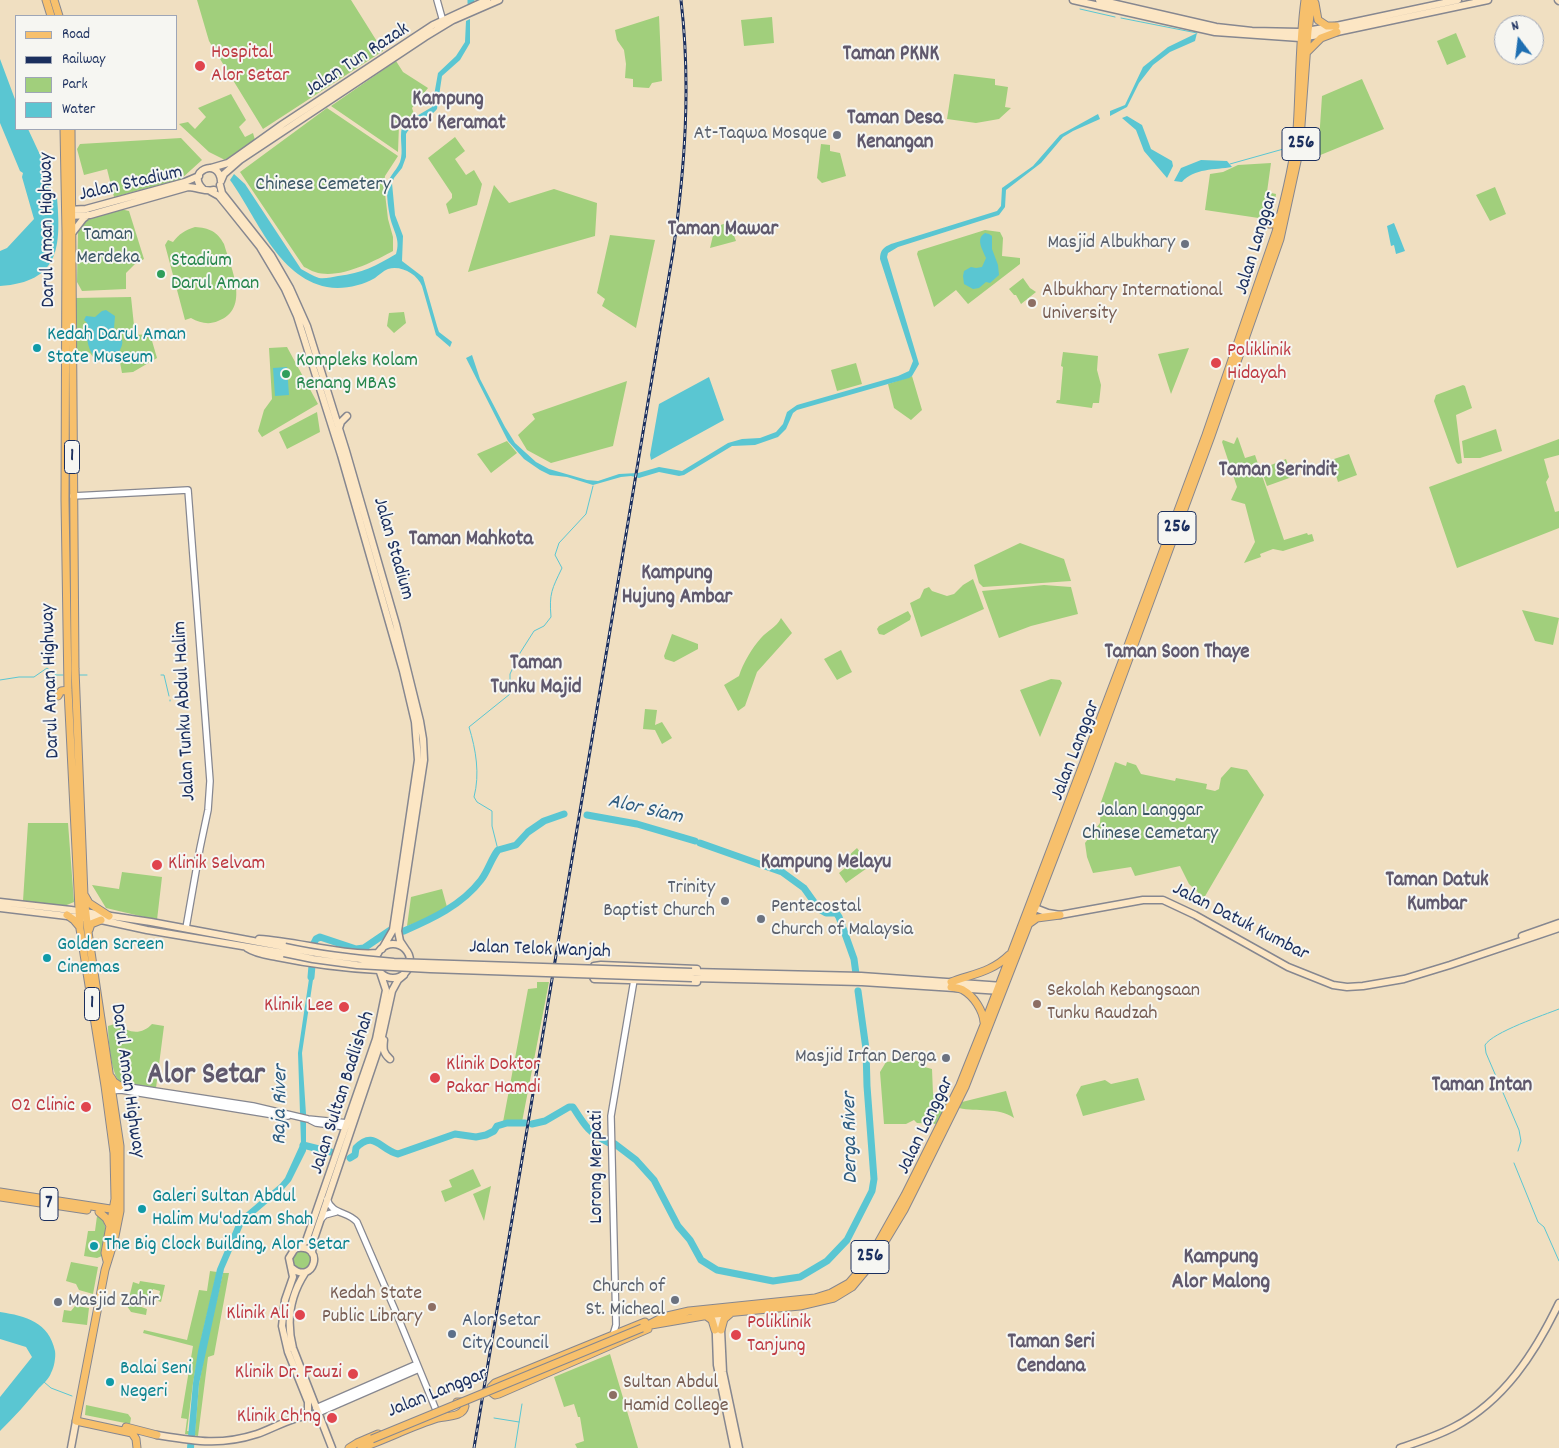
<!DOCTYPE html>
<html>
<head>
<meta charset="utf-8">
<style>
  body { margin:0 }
  #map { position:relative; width:1559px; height:1448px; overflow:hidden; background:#f0dfc1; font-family:Dekko,sans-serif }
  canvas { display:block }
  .legend { position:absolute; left:15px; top:15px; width:162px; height:115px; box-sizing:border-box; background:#f6f6f2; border:1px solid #9ea6b7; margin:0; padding:6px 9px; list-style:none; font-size:15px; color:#1b2f5e }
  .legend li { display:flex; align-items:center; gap:10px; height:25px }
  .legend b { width:25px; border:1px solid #9ea6b7 }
  .north { position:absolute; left:1494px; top:15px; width:50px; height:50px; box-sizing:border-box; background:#f6f6f2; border:1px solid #9ea6b7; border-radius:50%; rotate:345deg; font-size:14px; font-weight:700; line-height:20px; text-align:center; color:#1b2f5e }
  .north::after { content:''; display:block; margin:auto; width:18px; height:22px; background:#1f6fb2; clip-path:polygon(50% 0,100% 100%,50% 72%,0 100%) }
</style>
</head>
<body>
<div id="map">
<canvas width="1559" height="1448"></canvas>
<ul class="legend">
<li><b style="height:6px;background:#f7c06c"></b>Road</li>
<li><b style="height:6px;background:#1b2f5e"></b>Railway</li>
<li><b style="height:14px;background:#a1cf7c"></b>Park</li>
<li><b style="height:14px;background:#5ac6d2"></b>Water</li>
</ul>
<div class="north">N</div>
</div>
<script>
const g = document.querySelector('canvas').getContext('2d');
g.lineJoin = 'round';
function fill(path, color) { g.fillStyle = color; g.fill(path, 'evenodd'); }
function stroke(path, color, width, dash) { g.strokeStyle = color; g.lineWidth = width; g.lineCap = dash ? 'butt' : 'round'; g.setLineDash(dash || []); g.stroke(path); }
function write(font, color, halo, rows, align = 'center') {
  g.font = font + ' Dekko,sans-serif'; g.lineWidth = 4; g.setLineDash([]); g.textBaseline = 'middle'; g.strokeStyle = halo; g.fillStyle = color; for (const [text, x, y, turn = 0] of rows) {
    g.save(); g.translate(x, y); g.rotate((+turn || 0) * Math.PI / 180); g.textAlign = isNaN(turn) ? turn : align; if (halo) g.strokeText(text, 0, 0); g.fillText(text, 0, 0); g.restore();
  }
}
const green = new Path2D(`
  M197,0H351L383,51L263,129L209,41Z
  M659,16L662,81L652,83L649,88L633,87V79L625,78L626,64L624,50L617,40L615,30Z
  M772,17L774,43L744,46L741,20Z
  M1456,33L1466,57L1447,65L1437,41Z
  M396,61L403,72L428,88L412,108L414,114L399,125L398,152L331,106Z
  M954,74L995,79V85L1008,87L1005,107L1011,108L999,119L976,123L947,119Z
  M1362,79L1384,129L1318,156L1322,96Z
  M231,94L246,120L239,127L245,137L253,133L255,140L225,160L209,152L179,124L188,122L195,129L206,117L198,108Z
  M327,108L398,156L385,176L384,185L388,219L393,237V251C373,262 338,280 315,272C311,271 307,268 304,267L240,172Z
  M455,137L465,151L455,159L466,175L474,170L482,184L477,205L449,214L446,204L452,198V194L428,158Z
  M181,138L202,160L181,179L114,197L107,169L84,175L77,149L80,144Z
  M821,144L830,145V151L840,153L846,176L822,183L817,178Z
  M1271,163L1267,192L1276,194L1272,220L1205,210L1210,174L1223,172L1238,165Z
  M494,185L509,203L554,189L597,203L595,236L468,272Z
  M1495,187L1506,214L1490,221L1476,195Z
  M116,208L129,211L144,259L135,264L126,273V289L82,291L77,282L78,230L88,217Z
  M729,222L736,241L710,248L715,227Z
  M195,227C209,228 217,231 224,244C231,268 251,309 218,321C209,325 200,323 191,318L185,320L165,245L168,240L173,242C179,234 185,230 195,227Z
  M985,230L1000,232L1003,238L1002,256L1020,258V264L968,304L956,290L934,307L917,254L918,251Z
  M610,235L655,240L636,328L602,306L605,299L597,293Z
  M1023,278L1030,288L1036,292L1021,304L1016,295H1014L1009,289Z
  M131,297L135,335L150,334L157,358L133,372L122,373L118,352L102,354L93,357L90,353L76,351L75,298Z
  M404,312L406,323L394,333L387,326L389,313Z
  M287,347L318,404L262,437L258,431L264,410L272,399L269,348Z
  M1189,348L1171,394L1158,354Z
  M1063,352L1098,356L1097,370L1101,385L1099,403H1093L1092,408L1056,403L1057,400H1060L1063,367L1061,366Z
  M856,363L862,384L837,391L831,370Z
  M912,376L922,410L911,420L894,408L888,384Z
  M627,381L613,446L551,463L527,450L518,435L535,419L532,414Z
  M1463,385L1465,386L1472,408L1456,415L1462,463L1458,464L1456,462L1434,401L1436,395Z
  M317,412L320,432L287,449L279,432Z
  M1496,429L1502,451L1480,458H1464L1462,441Z
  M1237,437L1238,438L1245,458L1255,455L1284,540L1307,533L1308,535L1312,534L1314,541L1283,551L1273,549L1260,554L1261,557L1244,563L1255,542L1245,504L1231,500L1237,487L1222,442L1223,440L1234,444Z
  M1559,439V455L1544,459L1549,477L1546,482L1555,512L1559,511V528L1457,568L1429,487Z
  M507,441L517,453L491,473L477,454Z
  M1349,454L1357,475L1338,482L1331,460Z
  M1286,459L1292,477L1267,486L1261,469Z
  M1020,543L1064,559L1071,581L983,587L979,583L974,565Z
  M973,579L984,609L921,637L910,603L920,598L924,589L929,587L932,591L947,596L954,594L963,585Z
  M1044,585L1071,587L1078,614L1031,626L999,638L982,591Z
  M1522,610L1559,618L1553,645L1535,641Z
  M908,611L911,616L910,620L884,635L879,634L877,629L879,626Z
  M781,618L792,633L757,672L745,706L738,711L724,685L739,676C743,663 752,648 761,638C768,630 776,628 781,618Z
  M672,634L698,644V649L674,662L665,659L664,656Z
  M841,650L852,672L837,680L824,659Z
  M1051,679L1060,680L1062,683L1040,737L1020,690Z
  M645,709L657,710L655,725L662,722L672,738L662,744L655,730L643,729Z
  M1115,762L1126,766L1127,762L1136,765L1141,774L1175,781L1176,778L1207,784L1206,789L1215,791L1219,789L1221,778L1231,767L1247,770L1264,795L1204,898L1189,884L1180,866L1135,876L1131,867L1093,873L1087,857L1085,843L1100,823L1101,802Z
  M28,823H68L74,902L62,907L23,901Z
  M857,848L870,866L846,883L839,873L850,864L846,858Z
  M122,872L162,877L157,920L106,908L92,885L119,889Z
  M442,889L447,907L423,920L407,926L411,897Z
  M537,982H549L522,1122H503L528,989L537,988Z
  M118,1023C128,1034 142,1035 152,1024L164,1026L156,1088C147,1087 127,1087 121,1083C111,1077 108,1037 108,1026Z
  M905,1060L920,1061L921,1066L932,1069L933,1094L948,1099L937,1124L917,1123L914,1120L906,1124H884L880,1072L886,1062Z
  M1138,1078L1145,1100L1083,1116L1076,1095L1081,1086L1105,1080L1111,1084Z
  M1006,1091L1014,1118C998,1107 977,1112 959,1108L962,1102Z
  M473,1169L481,1186L445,1202L441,1191L452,1187L449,1180Z
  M491,1186L484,1221L473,1194Z
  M97,1216L102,1218L106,1229L102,1256L97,1258L84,1256L88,1231H95Z
  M297,1251H309L313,1263L303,1271L293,1266L291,1257Z
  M71,1262L98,1267L93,1294L79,1290L76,1284L66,1281Z
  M210,1271L217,1272L201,1340L207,1341L223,1273H229L214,1355L208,1357L198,1436L185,1434L187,1419L181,1418L193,1346L143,1333L144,1330L187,1340L199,1290L207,1291ZM199,1351L205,1352L199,1384L195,1432L187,1431L193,1383Z
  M140,1281L165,1285L161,1302L158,1301L160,1291L153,1289L150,1299L134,1298L133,1304L147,1309L146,1315L131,1312L127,1306L133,1282L139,1284Z
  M75,1306L89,1308L87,1325L62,1322L64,1310L71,1311Z
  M610,1354L638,1448H577L575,1444L584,1441L580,1417H578L574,1404L564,1407L554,1377Z
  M86,1405L128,1414L131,1418L130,1424L85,1415Z`);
const water = new Path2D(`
  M470,19V43L460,60L442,76L437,109C428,120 413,121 406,134V157L402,168L394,178L392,183L395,215L403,236L402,261L423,277L437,326L439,332L452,342L450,347L436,335L422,286C417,274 401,265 388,269C383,271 379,275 375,278C361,286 342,290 327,287C277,277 257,217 230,180L234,174L245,184L301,269C307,272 313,276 319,278C325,279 332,277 338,276C362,273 376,266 396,254C401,239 393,231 390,217C388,208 387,198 387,190C386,178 396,172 400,162C404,151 399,139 402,127L415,117L432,107L438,73L456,56L465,42L466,21Z
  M1197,33L1195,41L1170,52L1153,65L1139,83L1127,107L1110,116V111L1125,105L1143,67L1168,47Z
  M0,59L16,102V129H28L42,159L50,192L57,197C61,247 60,282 0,286V251L7,248L34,219L22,177L23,173L20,171L0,123Z
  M1098,114L1100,119L1073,131L1063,137L1041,163L1006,190L1005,207L999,215L898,247L888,253L887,257L919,364L912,376L909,378L797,410L793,413L786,429L778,437L755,445L732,446L684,475L679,476L659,472L639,478L631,476L621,477L593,485L567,477L550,475L540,470L524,459L508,441L466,358L472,355L480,379L505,427L515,443L536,462L549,469L587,480L598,481L619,474L638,473L659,467L682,471L728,443L742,439L760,438L776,432L783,424L787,412L797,405L898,376L909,371L913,361L880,259C880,250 884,247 891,244L997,211L1001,206L1002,188L1033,166L1060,135Z
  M1127,116L1142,125L1151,149L1172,161L1173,166L1167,178L1144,151L1136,130L1122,118Z
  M1201,160L1227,161L1232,167C1215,170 1194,168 1182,182L1174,181L1181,168Z
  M1394,223L1405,251L1396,254L1394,245L1391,246L1387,226Z
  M985,233L989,234L992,236V249L998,265L999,275L990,283L986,282L979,288L973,289L964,284L963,276L964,271L971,267L976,268L982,267L986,258C983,250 975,239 985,233Z
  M106,310L115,316L114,328C121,339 126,339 119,352H103L93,355C87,347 86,334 87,323L84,320L86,316L95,317L102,311Z
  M287,367L289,395L275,396L273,368Z
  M709,377L724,420L651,460L650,455L659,404Z
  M312,969L314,973L302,1053L306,1114V1151L291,1181L284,1189L244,1223L224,1269L199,1384L194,1448H187L193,1383L198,1351L217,1269L237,1222L241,1217L280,1184L285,1178L301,1143L298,1053L310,972Z
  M0,1312C26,1316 49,1322 55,1351C56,1357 54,1368 51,1373C49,1379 43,1384 39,1388C27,1403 14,1417 0,1431V1397L32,1357L26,1347L0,1339Z`);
const stream = new Path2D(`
  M1080,9L1115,17
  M1121,18L1197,33
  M1230,164L1287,148
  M79,675H87
  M161,675H164L169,696
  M0,680L19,677H34L47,668L56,675H63
  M170,700V701
  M498,850L492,826V811L477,802L474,797C480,774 476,750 469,727L510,694V674L520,653L534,631L544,626L551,617C549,593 552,589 562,568L555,555L559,543L586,514L593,486
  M1518,1151L1521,1141L1519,1130L1486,1053L1485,1045C1493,1032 1544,1015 1559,1009
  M1514,1163L1538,1222L1544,1227L1559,1261
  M44,1382L51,1388L72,1396
  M494,1418L519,1422
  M515,1448L522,1404`);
const river = new Path2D(`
  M471,0V3
  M587,815L637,824L695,841
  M700,843L782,872L804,888L819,909L826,913H833
  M837,914L839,917L854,959L856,974
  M404,931C432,919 462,905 481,880C488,871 491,859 498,850L516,845L528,832L544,821L564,814
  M311,977L314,943L316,939L320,937L356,949L364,948L392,929
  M532,1124L545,1121L569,1107H573C585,1126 588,1132 609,1143
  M615,1144L636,1160L654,1180L678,1226L690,1240L701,1260L717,1270L773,1281L800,1277L827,1261L847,1240L872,1191L874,1179L867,1086L866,1049L858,991
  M303,1145L331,1152
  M350,1158L355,1155L356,1148C374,1129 380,1150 398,1154L455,1134L476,1137L486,1135L494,1131L497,1126L507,1123H525`);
const tertiary = new Path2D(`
  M437,0L444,25
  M73,496L188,490L210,781L208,810L200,848L186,928
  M116,1085L253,1106L308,1119L348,1123
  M109,1091L121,1090L280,1116H288
  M310,1120L316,1123L346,1127
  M327,1199C332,1215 348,1211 357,1222L395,1310L436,1410
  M321,1219L325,1215L336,1212
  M613,1335L616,1325L611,1116L634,980
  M316,1408L417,1364
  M318,1413L419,1369`);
const secondary = new Path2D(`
  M1073,0L1215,32L1300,38L1337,32L1488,0
  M1099,0L1216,27L1252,31L1300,32L1336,26L1458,0
  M1558,0L1559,1
  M211,168L228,163L238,156L283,124L433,25L487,0
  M221,181L224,174L240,160L425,37L453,20L499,0
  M220,185L222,193L271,255L290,288L307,326L346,451L396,624L420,721L423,739L424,760L398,931L400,941L406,950
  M203,189C185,172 219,156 221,181
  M210,191L219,196L228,207L260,247L285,289L297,316L341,455L403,671L415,722L418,760L393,930L382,949
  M67,210L86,209L185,182L199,176
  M68,216L90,215L188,187C197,187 205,192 214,190
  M73,232L83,219L88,215
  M339,428L341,422L347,416
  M0,902L71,910L151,922L285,947
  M1030,906L1048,913L1060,915L1143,900H1163L1195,915L1288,967L1333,985L1347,987L1363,986L1404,979L1450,965L1559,928
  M0,908L101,920L147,930L284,953
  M1522,936L1559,923
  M259,939C297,941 342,956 378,953
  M376 961a17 17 0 1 1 34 0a17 17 0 1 1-34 0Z
  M247,948C256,954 267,955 277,957C311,964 344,968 378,970
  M692,972L861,976L1003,986
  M692,978L862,982L1001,991
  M697,982L594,979L591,973L594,966L601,965L697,969
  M384,1040C383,1049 383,1053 390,1059
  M312,1253L313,1242L381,1041L392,991L398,980L404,975
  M292,1268C313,1286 326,1245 298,1248
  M305,1273C290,1296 286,1321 293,1348L332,1448
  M715,1309L717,1365L734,1448
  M720,1309L723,1372L739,1448
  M302,1417L308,1411V1402L288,1352L282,1326L285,1300L293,1277L289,1258L294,1250L306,1241L376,1039L386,990L380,972
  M157,1435C194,1441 220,1446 257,1434C270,1430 296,1415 308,1416C314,1416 318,1419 321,1423
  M71,1448L76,1421
  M1400,1448C1418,1442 1437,1436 1454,1427C1504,1401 1535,1353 1559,1303`);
const primary = new Path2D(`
  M46,0L51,16
  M54,0L59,16
  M1315,3L1318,20L1327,26H1336
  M1307,52L1321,38L1337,32
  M64,129L66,233L65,500L68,690L80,929L105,1086L114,1153L115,1199L105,1253L107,1261
  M71,129L75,669L84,896L88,932L120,1146V1211L114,1241L105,1270L76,1421L132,1433L136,1439L137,1448
  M1268,224H1274L1278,217
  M58,696L61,691L68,690
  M85,896L89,903L109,916
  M67,915L74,920L79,926
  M1030,923L1037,918L1060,915
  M89,930L91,924L101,920
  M951,982C972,974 992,972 1009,955
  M951,987C955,988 960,988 963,990C974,996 983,1011 984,1022
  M111,1077L114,1082L120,1086
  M0,1192L117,1210
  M0,1197L87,1210
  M99,1212L106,1218L110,1226
  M705,1315L712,1320L715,1330
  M645,1322L495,1383L491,1387V1392L495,1395L499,1394L648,1329
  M651,1325L715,1314L800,1306L834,1298L852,1287L872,1263L904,1210L921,1176L965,1087L1029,923L1089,767L1211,436L1280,239L1299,152L1308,31L1312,0
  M642,1328L663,1317L689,1311L815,1298L831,1293L849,1283L868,1261L905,1195L960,1085L984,1025L1123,659L1206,435L1276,232C1285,199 1294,164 1297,130C1300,87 1299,43 1305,0
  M721,1330L724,1319L732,1312
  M126,1427L157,1435
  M349,1448L357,1443L378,1434
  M361,1448C387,1439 412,1426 438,1418C448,1416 463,1417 465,1406L461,1402H457`);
const rail = new Path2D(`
  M474,1448L673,252C685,168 691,85 681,0`);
const secondaryBridge = new Path2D(`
  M285,947C321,955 357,959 394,962L692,972
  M284,953L313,959L357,965L430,969L692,978`);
const primaryBridge = new Path2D(`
  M372,1439L642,1328`);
const markers = [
  [200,66,6,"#e0444e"],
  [837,135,5,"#6b7280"],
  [1185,244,5,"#6b7280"],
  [161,274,5,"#2e9e5b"],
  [1032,303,5,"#8d6e63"],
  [37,348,5,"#0f9aa8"],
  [1216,363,6,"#e0444e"],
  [286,374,5,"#2e9e5b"],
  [157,865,6,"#e0444e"],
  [725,901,5,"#6b7280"],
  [761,919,5,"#6b7280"],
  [47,958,5,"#0f9aa8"],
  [1037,1004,5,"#8d6e63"],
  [344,1007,6,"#e0444e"],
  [946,1058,5,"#6b7280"],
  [435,1078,6,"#e0444e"],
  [86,1107,6,"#e0444e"],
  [142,1209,5,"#0f9aa8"],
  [94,1246,5,"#0f9aa8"],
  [675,1300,5,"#6b7280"],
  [58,1302,5,"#6b7280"],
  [432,1307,5,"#8d6e63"],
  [300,1315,6,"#e0444e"],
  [452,1334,5,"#5c6f8a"],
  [736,1335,6,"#e0444e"],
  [353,1374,6,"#e0444e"],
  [110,1382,5,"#0f9aa8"],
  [613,1395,5,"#8d6e63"],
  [332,1418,6,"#e0444e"]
];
const shields = [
  [1301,144,38],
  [72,457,15],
  [1177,528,38],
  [92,1004,15],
  [49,1204,18],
  [870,1257,38]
];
const shieldNames = [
  ["256",1301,144],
  ["1",72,457],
  ["256",1177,528],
  ["1",92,1004],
  ["7",49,1204],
  ["256",870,1257]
];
const healthNames = [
  ["Hospital",211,54],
  ["Alor Setar",211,77],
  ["Poliklinik",1227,352],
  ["Hidayah",1227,375],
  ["Klinik Selvam",168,865],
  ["Klinik Lee",333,1007,"right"],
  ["Klinik Doktor",446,1066],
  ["Pakar Hamdi",446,1089],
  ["O2 Clinic",75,1107,"right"],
  ["Klinik Ali",289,1315,"right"],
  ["Poliklinik",747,1324],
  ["Tanjung",747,1347],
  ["Klinik Dr. Fauzi",342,1374,"right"],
  ["Klinik Ch'ng",321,1418,"right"]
];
const streetNames = [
  ["Jalan Tun Razak",358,61,-33],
  ["Jalan Stadium",131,185,-13],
  ["Darul Aman Highway",49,230,-91],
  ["Jalan Langgar",1258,244,-73],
  ["Jalan Stadium",392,549,74],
  ["Darul Aman Highway",52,681,-92],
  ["Jalan Tunku Abdul Halim",186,711,-93],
  ["Jalan Langgar",1077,751,-69],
  ["Jalan Datuk Kumbar",1240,923,27],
  ["Jalan Telok Wanjah",540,951,2],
  ["Darul Aman Highway",126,1081,82],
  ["Jalan Sultan Badlishah",344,1093,-72],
  ["Jalan Langgar",927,1126,-64],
  ["Lorong Merpati",598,1167,-90],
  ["Jalan Langgar",438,1394,-22]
];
const worshipNames = [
  ["At-Taqwa Mosque",827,135],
  ["Masjid Albukhary",1175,244],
  ["Trinity",715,889],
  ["Baptist Church",715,912],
  ["Pentecostal",771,908,"left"],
  ["Church of Malaysia",771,931,"left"],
  ["Masjid Irfan Derga",936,1058],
  ["Church of",665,1288],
  ["St. Micheal",665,1311],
  ["Masjid Zahir",68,1302,"left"]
];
const parkNames = [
  ["Chinese Cemetery",323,186],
  ["Taman",108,236],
  ["Merdeka",108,259],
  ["Jalan Langgar",1150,812],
  ["Chinese Cemetary",1150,835]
];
const leisureNames = [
  ["Stadium",171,262],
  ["Darul Aman",171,285],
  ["Kompleks Kolam",296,362],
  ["Renang MBAS",296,385]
];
const educationNames = [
  ["Albukhary International",1042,292],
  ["University",1042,315],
  ["Sekolah Kebangsaan",1047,992],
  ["Tunku Raudzah",1047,1015],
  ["Kedah State",422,1295,"right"],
  ["Public Library",422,1318,"right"],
  ["Sultan Abdul",623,1384],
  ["Hamid College",623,1407]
];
const cultureNames = [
  ["Kedah Darul Aman",47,336],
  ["State Museum",47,359],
  ["Golden Screen",57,946],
  ["Cinemas",57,969],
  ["Galeri Sultan Abdul",152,1198],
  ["Halim Mu'adzam Shah",152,1221],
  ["The Big Clock Building, Alor Setar",104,1246],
  ["Balai Seni",120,1370],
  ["Negeri",120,1393]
];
const serviceNames = [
  ["Alor Setar",462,1322],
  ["City Council",462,1345]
];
const neighbourhoodNames = [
  ["Taman PKNK",891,56],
  ["Kampung",448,101],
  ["Dato' Keramat",448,125],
  ["Taman Desa",895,120],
  ["Kenangan",895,144],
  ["Taman Mawar",723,231],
  ["Taman Serindit",1278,472],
  ["Taman Mahkota",471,541],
  ["Kampung",677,575],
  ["Hujung Ambar",677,599],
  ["Taman Soon Thaye",1177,654],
  ["Taman",536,665],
  ["Tunku Majid",536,689],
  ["Kampung Melayu",826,864],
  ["Taman Datuk",1437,882],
  ["Kumbar",1437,906],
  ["Taman Intan",1482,1087],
  ["Taman Seri",1051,1344],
  ["Cendana",1051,1368]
];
const waterNames = [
  ["Alor Siam",645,811,13],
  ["Raja River",282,1105,-89],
  ["Derga River",852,1138,-91]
];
const quarterNames = [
  ["Kampung",1221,1259],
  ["Alor Malong",1221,1284]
];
const townNames = [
  ["Alor Setar",206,1078]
];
fill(green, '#a1cf7c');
fill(water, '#5ac6d2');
stroke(stream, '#5ac6d2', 1);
stroke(river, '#5ac6d2', 7);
stroke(tertiary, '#868790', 8);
stroke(secondary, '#868790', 9);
stroke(primary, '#868790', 9);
stroke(tertiary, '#fff', 5.5);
stroke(secondary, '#fce6c4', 6);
stroke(primary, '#f7c06c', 7);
stroke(rail, '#1b2f5e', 3);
stroke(rail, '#f6f6f2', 1, [4]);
stroke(secondaryBridge, '#868790', 9, []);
stroke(primaryBridge, '#868790', 9, []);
stroke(secondaryBridge, '#fce6c4', 6);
stroke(primaryBridge, '#f7c06c', 7);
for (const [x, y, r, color] of markers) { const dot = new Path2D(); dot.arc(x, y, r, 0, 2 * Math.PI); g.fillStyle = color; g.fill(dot); stroke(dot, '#f6f6f2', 2); }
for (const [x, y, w] of shields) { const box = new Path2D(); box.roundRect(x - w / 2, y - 16.5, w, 33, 4); g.fillStyle = '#f6f6f2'; g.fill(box); stroke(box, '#1b2f5e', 1); }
write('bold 19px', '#1b2f5e', null, shieldNames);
write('20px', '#be3a42', '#f6f6f2', healthNames, 'left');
write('20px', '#1b2f5e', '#f6f6f2', streetNames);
write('20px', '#5b616d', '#f6f6f2', worshipNames, 'right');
write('20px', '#3c5766', '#f6f6f2', parkNames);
write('20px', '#27864d', '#f6f6f2', leisureNames, 'left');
write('20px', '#785e54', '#f6f6f2', educationNames, 'left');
write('20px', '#0d838f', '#f6f6f2', cultureNames, 'left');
write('20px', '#4e5e75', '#f6f6f2', serviceNames, 'left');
write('bold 21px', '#60596d', '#f6f6f2', neighbourhoodNames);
write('italic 21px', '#2e5c81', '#f6f6f2', waterNames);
write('bold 22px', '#60596d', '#f6f6f2', quarterNames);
write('bold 30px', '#60596d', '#f6f6f2', townNames);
</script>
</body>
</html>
